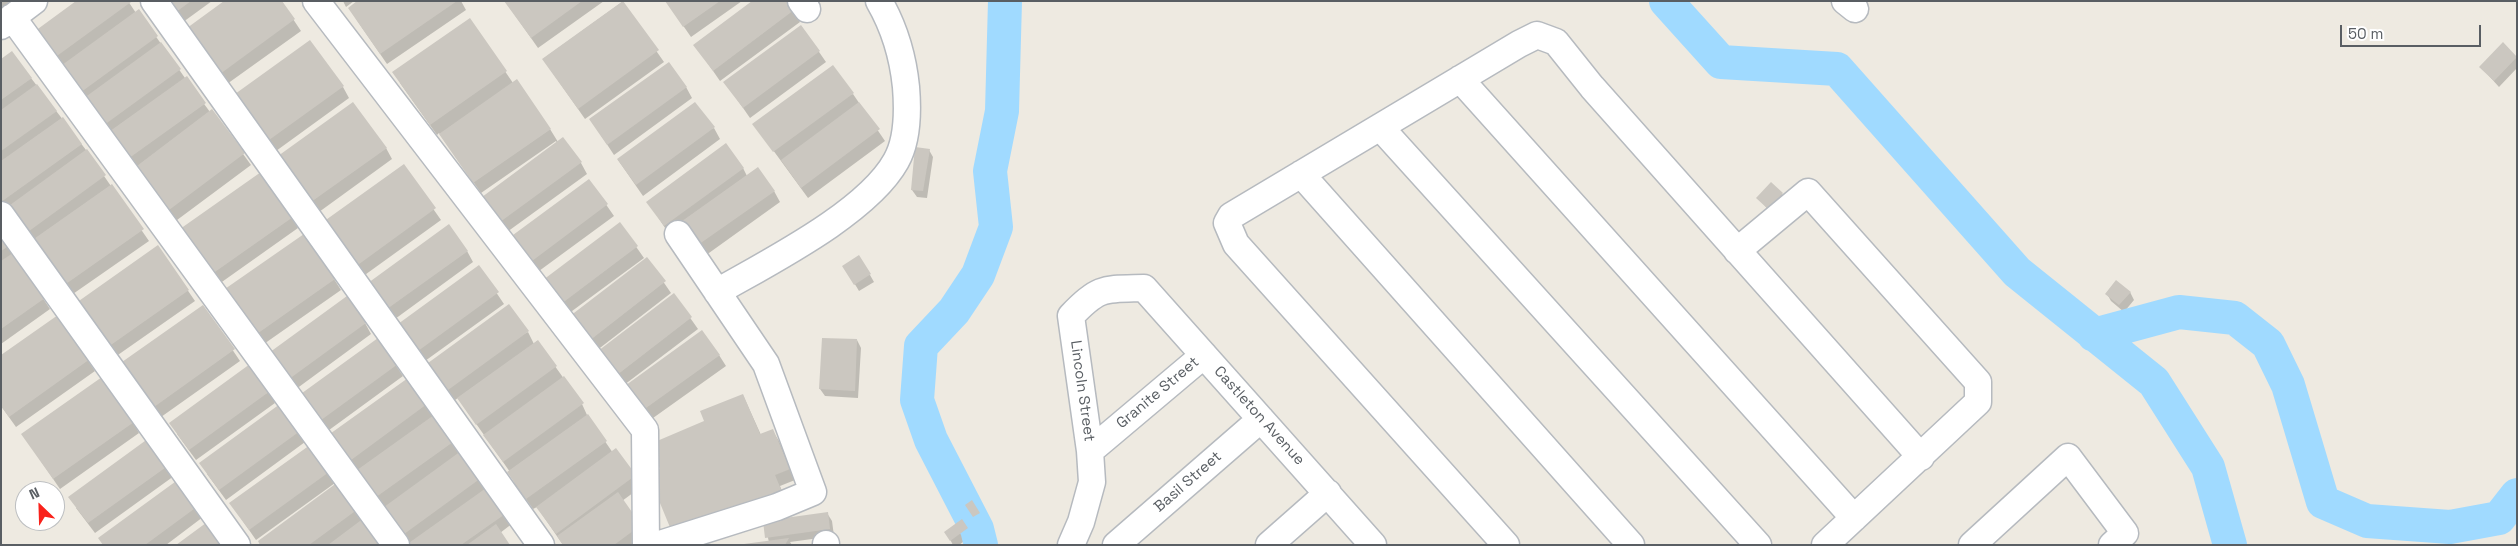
<!DOCTYPE html>
<html>
<head>
<meta charset="utf-8">
<style>
  body { margin:0 }
  #map { position:relative; width:2518px; height:546px; overflow:hidden; background:#eeeae1; font-family:"Space Grotesk",sans-serif }
  canvas { display:block }
  .frame { position:absolute; inset:0; border:2px solid #595e63; pointer-events:none }
  .north { position:absolute; left:15px; top:481px; width:50px; height:50px; box-sizing:border-box; background:#fff; border:1px solid #bdbfc1; border-radius:50%; rotate:336deg; font-size:14px; font-weight:700; line-height:20px; text-align:center; color:#595e63 }
  .north::after { content:''; display:block; margin:auto; width:18px; height:22px; background:#f9221b; clip-path:polygon(50% 0,100% 100%,50% 72%,0 100%) }
  .scale { position:absolute; left:2340px; top:25px; width:141px; height:22px; box-sizing:border-box; border:2px solid #595e63; border-top:0; padding-left:6px; font-size:15px; line-height:18px; white-space:nowrap; color:#595e63; -webkit-text-stroke:4px #fff; paint-order:stroke }
</style>
</head>
<body>
<div id="map">
<canvas width="2518" height="546"></canvas>
<div class="frame"></div>
<div class="north">N</div>
<div class="scale">50 m</div>
</div>
<script>
const g = document.querySelector('canvas').getContext('2d');
g.lineJoin = 'round';
function fill(path, color) { g.fillStyle = color; g.fill(path, 'evenodd'); }
function stroke(path, color, width, dash) { g.strokeStyle = color; g.lineWidth = width; g.lineCap = dash ? 'butt' : 'round'; g.setLineDash(dash || []); g.stroke(path); }
function write(font, color, halo, rows, align = 'center') {
  g.font = font + ' "Space Grotesk",sans-serif'; g.lineWidth = 4; g.setLineDash([]); g.textBaseline = 'middle'; g.strokeStyle = halo; g.fillStyle = color; for (const [text, x, y, turn = 0] of rows) {
    g.save(); g.translate(x, y); g.rotate((+turn || 0) * Math.PI / 180); g.textAlign = isNaN(turn) ? turn : align; if (halo) g.strokeText(text, 0, 0); g.fillText(text, 0, 0); g.restore();
  }
}
const shadow = new Path2D(`
  M1,1H22L1,17Z
  M78,1H128L136,13L138,11L185,78L210,112L212,111L251,165L173,223L39,45Z
  M162,1H212L179,25Z
  M281,1L301,31L227,84L195,39Z
  M343,1H354L346,7Z
  M359,1H461L466,10L387,64L356,19Z
  M505,1H604L538,48Z
  M666,1H742L691,37Z
  M754,1L793,11L800,22L720,81L695,45Z
  M622,2L664,62L585,119L543,59Z
  M470,20L513,83L550,129L558,142L581,163L587,174L507,232L489,208L557,143L556,141L481,193L439,133L437,135L400,83Z
  M801,26L826,62L750,118L725,82Z
  M2517,57V68L2499,87L2481,67Z
  M1,60L31,78L86,150L149,241L70,296L1,202Z
  M343,87L349,98L276,151L243,106Z
  M686,87L692,98L614,155L591,120Z
  M853,94L885,141L808,198L754,124Z
  M714,128L720,139L643,196L618,160Z
  M386,148L392,159L319,212L286,167Z
  M929,150L933,157L927,198L917,197L912,190Z
  M403,166L441,220L362,277L331,233Z
  M743,168L747,176L774,191L780,202L702,258L671,237L648,202Z
  M589,180L614,216L539,271L515,236Z
  M1782,194L1786,201L1773,215L1758,198Z
  M292,217L298,228L219,284L182,230Z
  M620,224L644,258L568,314L551,291Z
  M1,235L50,309L1,344Z
  M158,247L195,301L115,357L84,314Z
  M467,251L473,262L395,319L376,294Z
  M647,258L671,293L596,351L578,327Z
  M844,266L870,275L874,282L859,291Z
  M479,267L504,304L425,361L406,335Z
  M334,279L341,290L261,346L230,302Z
  M2130,292L2134,300L2124,312L2111,301L2107,294Z
  M674,295L698,329L624,385L606,362Z
  M203,306L240,361L161,417L130,373Z
  M58,316L95,371L16,427L1,406Z
  M365,323L371,334L292,392L274,366Z
  M528,332L534,344L537,341L582,404L587,415L613,453L641,487L622,501L640,525L635,545H563L537,507L533,509L515,484L510,472L458,398L455,400L436,374Z
  M378,339L403,376L325,433L300,397Z
  M857,340L861,348L858,398L825,396L820,389Z
  M719,355L726,366L646,423L630,400Z
  M408,379L459,454L513,523L500,533L509,545H406L335,447Z
  M269,392L275,403L196,460L177,434Z
  M743,395L761,435L772,430L779,441L795,480L780,486L787,503L662,470Z
  M280,406L305,442L226,500L207,474Z
  M133,422L139,433L60,489L23,435Z
  M149,440L174,476L95,533L76,508Z
  M328,472L335,483L256,540L231,504Z
  M338,484L382,545H261Z
  M972,502L983,521L979,524L967,505Z
  M197,506L203,517L166,545H103Z
  M827,513L832,521L834,536L790,542L792,545H745L769,542L764,522Z
  M961,521L971,536L959,545H953L946,532Z`);
const river = new Path2D(`
  M1666,1L1721,62L1837,69L2017,272L2154,382L2208,467L2230,545
  M2094,335L2179,312L2235,318L2268,344L2288,385L2323,502L2367,521L2450,527L2499,518L2517,495
  M981,545L977,529L931,440L917,400L921,346L954,311L978,275L996,227L990,171L1002,111L1005,1`);
const building = new Path2D(`
  M76,1L131,2L50,61L31,34Z
  M162,1H191L172,15Z
  M224,1H282L295,19L220,74L187,28Z
  M357,1H457L380,54L348,8Z
  M504,1H582L531,38Z
  M623,1L659,50L578,109L542,59Z
  M665,1H720L683,27Z
  M752,1H788L794,10L713,71L693,45Z
  M139,9L158,36L77,95L58,68Z
  M470,18L507,71L430,125L392,72Z
  M801,25L820,51L743,108L723,82Z
  M310,40L344,86L269,140L235,94Z
  M161,42L181,69L100,128L80,101Z
  M2503,42L2517,57L2494,81L2479,67Z
  M12,51L32,78L1,100V59Z
  M669,62L687,87L607,145L589,119Z
  M833,65L854,93L773,152L752,124Z
  M187,76L206,103L125,161L106,134Z
  M517,79L551,129L473,183L439,134Z
  M37,84L57,111L1,151V110Z
  M353,102L387,148L311,202L278,156Z
  M695,102L715,127L636,185L617,159Z
  M859,102L880,129L801,188L781,160Z
  M212,109L245,153L165,213L133,169Z
  M63,117L82,144L1,202V161Z
  M563,137L582,162L500,222L482,197Z
  M726,143L744,168L664,226L646,202Z
  M915,147L930,149L923,191L911,190Z
  M87,149L106,175L25,234L6,208Z
  M404,164L436,208L355,267L323,222Z
  M758,167L775,191L695,247L678,224Z
  M261,172L293,217L212,274L180,229Z
  M589,179L608,204L532,261L513,235Z
  M1771,182L1783,193L1768,209L1756,198Z
  M112,184L144,229L63,286L31,241Z
  M620,222L638,246L561,304L543,280Z
  M449,224L468,251L387,309L368,283Z
  M1,233L10,245L1,251Z
  M304,234L335,279L254,336L222,291Z
  M158,245L189,290L108,347L76,303Z
  M13,253L45,298L1,329V261Z
  M859,255L871,274L854,285L842,266Z
  M647,257L666,281L589,341L570,316Z
  M479,265L499,292L418,351L398,324Z
  M2116,280L2131,292L2119,305L2105,294Z
  M674,293L692,317L617,375L598,351Z
  M347,296L366,323L285,382L266,355Z
  M509,304L529,331L448,390L428,363Z
  M203,305L235,349L154,407L122,362Z
  M58,315L90,359L9,417L1,406V355Z
  M702,330L720,355L639,413L622,388Z
  M378,338L398,364L317,423L298,396Z
  M822,338L857,339L855,391L819,389Z
  M538,340L557,366L476,425L457,398Z
  M250,364L270,391L189,450L169,423Z
  M564,376L584,403L503,462L483,435Z
  M102,377L134,422L53,479L21,434Z
  M408,378L427,404L347,463L327,436Z
  M743,394L760,434L773,429L790,469L775,475L782,492L674,537L648,474L660,469L650,444L704,421L700,411Z
  M280,404L300,431L219,490L199,463Z
  M588,414L607,441L526,499L507,472Z
  M434,415L453,442L372,500L353,473Z
  M149,438L169,465L88,523L68,497Z
  M310,445L329,472L249,530L229,503Z
  M616,448L636,475L556,534L536,507Z
  M461,451L481,478L400,537L380,510Z
  M179,479L198,506L145,545H103L98,538Z
  M338,482L358,509L309,545H260L258,541Z
  M489,486L508,512L461,545H406Z
  M618,492L641,525L614,545H563L557,536Z
  M972,500L980,513L973,517L965,505Z
  M828,512L830,529L765,538L763,521Z
  M364,518L384,545H328Z
  M962,519L968,528L950,541L944,532Z
  M210,520L228,545H176Z
  M496,524L510,545H467Z
  M789,538L785,545H744V544Z`);
const minor = new Path2D(`
  M154,1L541,545
  M316,1L645,430L646,545
  M801,1L807,9
  M1845,1L1855,9
  M12,17L396,545
  M1,26L34,1
  M1460,79L1854,518
  M1380,127L1758,545
  M1301,174L1631,545
  M1,215L237,545
  M1737,251L1808,192L1978,382V402L1825,545
  M717,292C769,262 867,213 896,161C908,140 908,111 906,87C903,57 894,27 879,1
  M1090,451L1204,355
  M657,545L777,507L813,492L766,364L678,234
  M826,545V544
  M1071,545L1081,522L1092,482L1090,451L1071,316C1099,286 1105,289 1144,288L1373,545
  M1116,545L1261,419
  M1269,545L1328,493
  M1506,545L1236,244L1227,223L1231,216L1519,44L1537,35L1556,42L1592,87L1921,457
  M1972,545L2068,457L2125,533L2112,545`);
const streetNames = [
  ["Lincoln Street",1082,391,82],
  ["Granite Street",1158,393,-40],
  ["Castleton Avenue",1259,416,48],
  ["Basil Street",1188,482,-41]
];
fill(shadow, '#0003');
stroke(river, '#a0daff', 34);
fill(building, '#cbc7c0');
stroke(minor, '#b6babf', 29);
stroke(minor, '#fff', 26);
write('15px', '#595e63', '#fff', streetNames);
</script>
</body>
</html>
